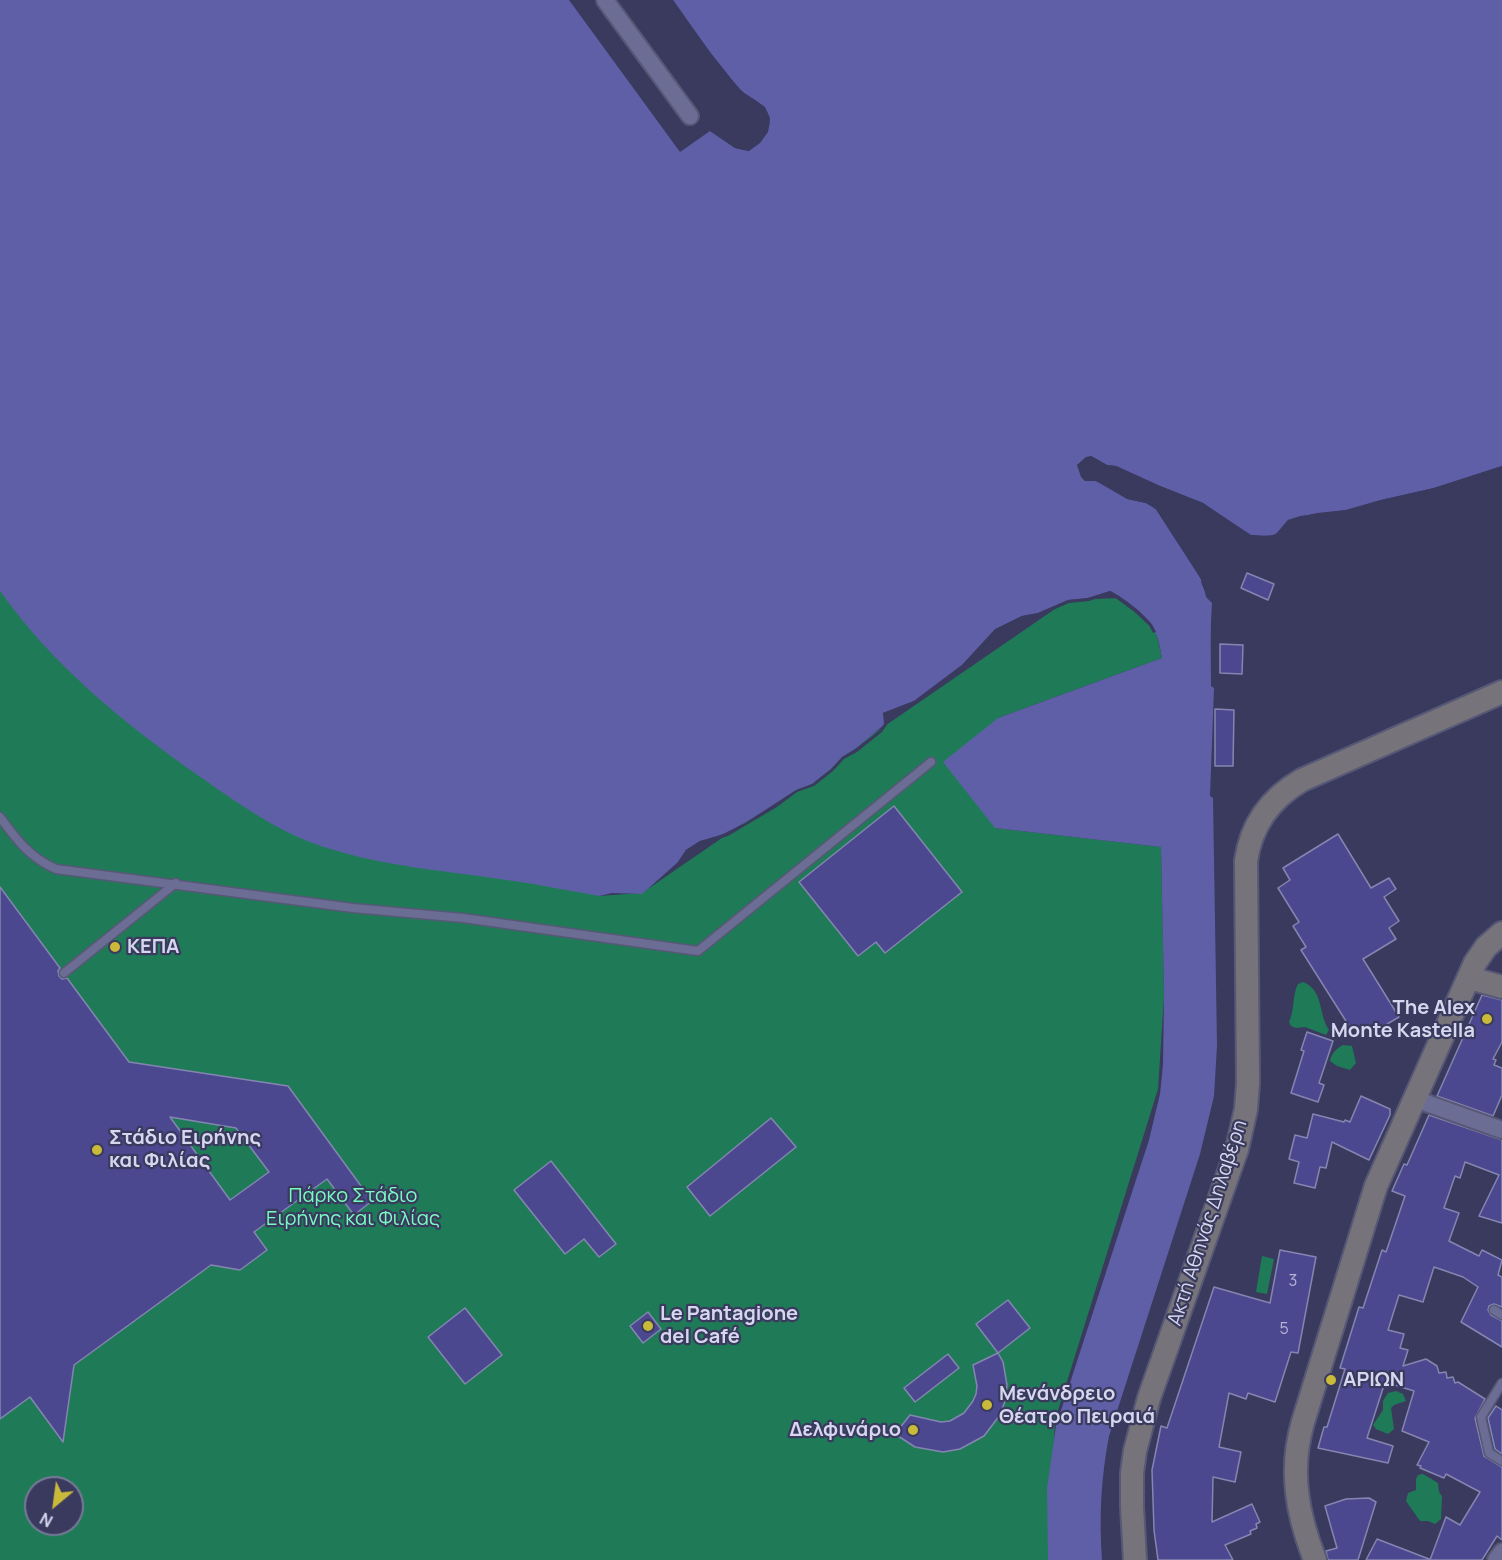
<!DOCTYPE html>
<html>
<head>
<meta charset="utf-8">
<style>
  body { margin:0 }
  #map { position:relative; width:1502px; height:1560px; overflow:hidden; background:#3a3a5f; font-family:Manrope,sans-serif }
  canvas { display:block }
  .north { position:absolute; left:24px; top:1476px; width:60px; height:60px; box-sizing:border-box; background:#3a3a5f; border:2px solid #787998; border-radius:50%; rotate:209deg; font-size:16px; font-weight:700; line-height:24px; text-align:center; color:#d6d7ee }
  .north::after { content:''; display:block; margin:auto; width:21px; height:27px; background:#caba3a; clip-path:polygon(50% 0,100% 100%,50% 72%,0 100%) }
</style>
</head>
<body>
<div id="map">
<canvas width="1502" height="1560"></canvas>
<div class="north">N</div>
</div>
<script>
const g = document.querySelector('canvas').getContext('2d');
g.lineJoin = 'round';
function fill(path, color) { g.fillStyle = color; g.fill(path, 'evenodd'); }
function stroke(path, color, width, dash) { g.strokeStyle = color; g.lineWidth = width; g.lineCap = dash ? 'butt' : 'round'; g.setLineDash(dash || []); g.stroke(path); }
function write(font, color, halo, rows, align = 'center') {
  g.font = font + ' Manrope,sans-serif'; g.lineWidth = 4.5; g.setLineDash([]); g.textBaseline = 'middle'; g.strokeStyle = halo; g.fillStyle = color; for (const [text, x, y, turn = 0] of rows) {
    g.save(); g.translate(x, y); g.rotate((+turn || 0) * Math.PI / 180); g.textAlign = isNaN(turn) ? turn : align; if (halo) g.strokeText(text, 0, 0); g.fillText(text, 0, 0); g.restore();
  }
}
const green = new Path2D(`
  M0,581L599,896L642,893L1068,600L1120,598L1156,632L1162,658L998,718L995,828L1161,847L1164,996L1158,1089L1055,1420L1048,1560H0ZM36,1488H72V1524H36Z
  M1303,982C1324,990 1318,1014 1329,1030L1326,1035L1305,1027L1296,1028L1291,1026L1289,1022C1295,1010 1292,995 1298,984Z
  M1343,1045L1352,1046L1356,1063L1350,1070L1337,1066L1330,1061C1331,1054 1337,1048 1343,1045Z
  M1262,1256L1274,1259L1267,1294L1256,1292Z
  M1396,1391L1403,1394L1406,1401L1394,1405L1391,1408L1394,1429L1388,1434L1376,1429L1373,1425L1383,1410V1401L1388,1393Z
  M1423,1474L1438,1483L1439,1492L1442,1496L1441,1519L1435,1524L1428,1521H1420L1406,1501L1408,1493L1416,1490V1479L1418,1475Z`);
const water = new Path2D(`
  M0,0H569L680,152L710,131L735,148L749,151C759,141 773,132 769,117C765,101 749,99 740,89C715,62 694,30 673,0H1502V466L1434,488L1381,500L1346,510L1300,516L1288,520L1278,533L1270,536L1251,535L1203,503L1160,486L1116,466L1107,465L1091,456L1086,457L1077,465L1081,477L1085,481L1092,480L1098,482L1119,491L1128,499L1146,503L1155,508L1201,579C1202,586 1205,590 1206,597L1212,603C1210,630 1211,658 1211,686L1214,688L1210,796L1213,798L1217,1046L1214,1096L1200,1154L1109,1436C1101,1478 1099,1517 1102,1560H1048L1047,1488L1056,1426L1149,1140L1160,1094L1163,1065L1164,996L1161,847L995,828L943,762L998,718L1162,658C1160,648 1158,634 1152,625C1144,614 1122,596 1110,591L1088,598L1068,600L1038,613L1022,616L1010,622L995,630L962,665L914,701L883,713L885,724L855,749L842,757L831,769L812,784L796,790L775,805L727,833L700,841L686,850L678,862L642,894L612,893L599,896C570,891 542,885 514,881C449,871 384,867 321,846C276,831 238,803 199,776C125,724 53,666 0,591Z`);
const pier = new Path2D(`
  M670,0H673L710,52L741,91L765,107L770,118L768,132L760,143L749,151L735,148L710,131L712,128L736,145L749,147L757,141L765,131L767,119L762,109L739,93L707,53Z
  M1091,456L1107,465L1116,466L1160,486L1203,503L1244,532L1251,535L1262,536L1275,535L1288,520L1317,513L1346,510L1381,500L1434,488L1502,466V469L1434,491L1381,503L1347,513L1300,518L1290,522L1277,538L1262,539L1250,538L1243,535L1202,505L1158,489L1115,469L1106,468L1091,460L1081,464L1080,467L1086,478H1097L1116,488L1121,489L1129,496L1147,500L1157,506L1194,560L1204,577L1205,584L1208,590L1205,589L1202,585L1201,579L1157,510L1146,503L1127,499L1096,481H1085L1077,465Z
  M1110,591L1138,610L1151,623L1156,632L1153,633L1149,625L1136,613L1110,594L1089,601L1069,603L1039,616L1023,619L1011,624L997,632L964,667L916,704L886,715L887,725L882,732L857,752L844,759L833,771L814,786L797,792L777,807L728,836L701,844L688,852L679,865L678,862L686,850L700,841L715,838L745,823L796,790L812,784L831,769L842,757L855,749L880,730L884,724L883,713L914,701L962,665L995,629L1022,616L1038,613L1068,600L1088,598Z`);
const building = new Path2D(`
  M1247,573L1274,584L1268,600L1241,588Z
  M1220,644L1243,645L1242,674L1220,673Z
  M1215,709L1234,710L1233,766H1215Z
  M894,806L962,892L885,953L876,942L858,956L799,882Z
  M1338,834L1371,888L1389,878L1396,889L1384,897L1399,921L1389,928L1396,939L1363,959L1399,1017L1372,1033L1367,1025L1358,1031L1355,1027L1351,1029L1301,950L1306,947L1293,926L1299,922L1278,888L1290,880L1283,868Z
  M0,887L60,968L58,971L59,976L62,979L67,978L129,1062L288,1086L372,1201L354,1215L327,1179L254,1232L267,1250L240,1270L211,1265L74,1365L63,1442L30,1397L0,1419ZM170,1117L236,1128L269,1172L230,1200Z
  M1482,995L1502,1000V1042L1493,1059L1496,1060L1494,1065L1502,1068V1095L1493,1116L1437,1096Z
  M1307,1032L1333,1041L1319,1083L1324,1085L1318,1102L1291,1093L1304,1051L1301,1050Z
  M1361,1096L1390,1109V1115L1369,1160L1332,1142L1326,1168L1320,1167L1315,1188L1294,1183L1299,1162L1289,1159L1295,1135L1307,1138L1313,1114L1344,1122L1345,1120L1350,1122Z
  M1429,1115L1502,1140V1223L1479,1216L1499,1175L1465,1162L1460,1178L1455,1176L1444,1208L1459,1213L1449,1241L1479,1256L1482,1250L1502,1260L1498,1275L1502,1277V1307L1494,1304L1489,1306L1488,1310L1491,1315L1502,1321V1347L1461,1322L1478,1287L1463,1277L1434,1267L1423,1302L1399,1295L1388,1330L1404,1334L1400,1348L1408,1350L1403,1366L1426,1359L1437,1366L1439,1373L1446,1372L1447,1378L1453,1377L1455,1383L1458,1382L1485,1399L1475,1418L1484,1456L1502,1467V1540L1497,1536L1482,1560H1430L1446,1517L1460,1525L1480,1492L1446,1474L1444,1478L1420,1468L1421,1466L1417,1465L1429,1442L1402,1431L1414,1391L1385,1382L1367,1438L1393,1446L1388,1463L1318,1448L1324,1427H1327L1345,1369L1340,1368L1359,1307L1363,1308L1382,1250L1386,1252L1405,1196L1392,1191L1404,1164L1407,1165Z
  M771,1118L796,1147L710,1216L687,1187Z
  M551,1161L616,1244L599,1257L584,1239L565,1254L514,1190Z
  M1280,1250L1316,1257L1298,1353L1291,1352L1275,1402L1248,1393L1246,1399L1229,1393L1219,1447L1241,1452L1235,1482L1213,1477L1212,1522L1252,1504L1260,1522L1256,1524L1257,1528L1250,1531L1251,1534L1225,1545L1233,1560H1158L1154,1530L1152,1470L1161,1426L1167,1428L1214,1287L1270,1303Z
  M1008,1300L1030,1328L998,1353L976,1324Z
  M465,1308L502,1355L465,1384L428,1337Z
  M648,1312L661,1329L643,1343L630,1326Z
  M998,1353L1003,1362L1007,1385L1005,1401L1000,1415L984,1436L960,1449L943,1452L915,1447L895,1434L910,1415L941,1422L950,1421L964,1413L973,1401L976,1394L977,1386L973,1365Z
  M948,1354L959,1368L915,1402L904,1388Z
  M1496,1406L1502,1410V1454L1495,1449L1488,1418Z
  M1369,1498L1376,1502L1358,1560H1328L1326,1551L1337,1548L1325,1506L1346,1499Z
  M1377,1539L1429,1559L1428,1560H1366Z`);
const lane = new Path2D(`
  M0,817C16,839 30,858 56,869L353,908L463,918L698,951L931,762
  M64,973L176,883
  M1494,1310L1502,1315
  M1502,1383L1481,1417L1489,1453L1502,1461`);
const street = new Path2D(`
  M605,0L690,116
  M1415,1099L1502,1130
  M1496,1560L1502,1552`);
const secondary = new Path2D(`
  M1469,978L1502,987
  M1135,1560L1132,1507V1473L1135,1451L1149,1398L1237,1149L1246,1109L1248,1083L1246,861C1251,825 1271,798 1302,780L1502,692
  M1315,1560C1297,1514 1289,1470 1303,1422L1376,1186L1475,963L1486,947L1502,933`);
const markers = [
  [115,947,6,"#caba3a"],
  [1487,1019,6,"#caba3a"],
  [97,1150,6,"#caba3a"],
  [648,1326,6,"#caba3a"],
  [1331,1380,6,"#caba3a"],
  [987,1405,6,"#caba3a"],
  [913,1430,6,"#caba3a"]
];
const numberNames = [
  ["3",1293,1282],
  ["5",1284,1330]
];
const poiNames = [
  ["ΚΕΠΑ",127,947],
  ["The Alex",1475,1008,"right"],
  ["Monte Kastella",1475,1031,"right"],
  ["Στάδιο Ειρήνης",109,1138],
  ["και Φιλίας",109,1161],
  ["Le Pantagione",660,1314],
  ["del Café",660,1337],
  ["ΑΡΙΩΝ",1343,1380],
  ["Μενάνδρειο",999,1394],
  ["Θέατρο Πειραιά",999,1417],
  ["Δελφινάριο",901,1430,"right"]
];
const parkNames = [
  ["Πάρκο Στάδιο",353,1196],
  ["Ειρήνης και Φιλίας",353,1219]
];
const streetNames = [
  ["Ακτή Αθηνάς Δηλαβέρη",1208,1223,-72]
];
fill(green, '#1f7b57');
fill(water, '#5f5fa8');
fill(pier, '#3a3a5f');
fill(building, '#4b488f');
stroke(building, '#8486b1', 1.5);
stroke(lane, '#575876', 11);
stroke(street, '#575876', 20);
stroke(secondary, '#575876', 26);
stroke(lane, '#6b6d95', 8);
stroke(street, '#6b6d95', 16);
stroke(secondary, '#76747a', 22);
for (const [x, y, r, color] of markers) { const dot = new Path2D(); dot.arc(x, y, r, 0, 2 * Math.PI); g.fillStyle = color; g.fill(dot); stroke(dot, '#3a3a5f', 2); }
write('16px', '#b3b3d6', null, numberNames);
write('bold 20px', '#d6d7ee', '#3a3a5f', poiNames, 'left');
write('20px', '#78fbc1', '#3a3a5f', parkNames);
write('20px', '#d6d7ee', '#3a3a5f', streetNames);
</script>
</body>
</html>
